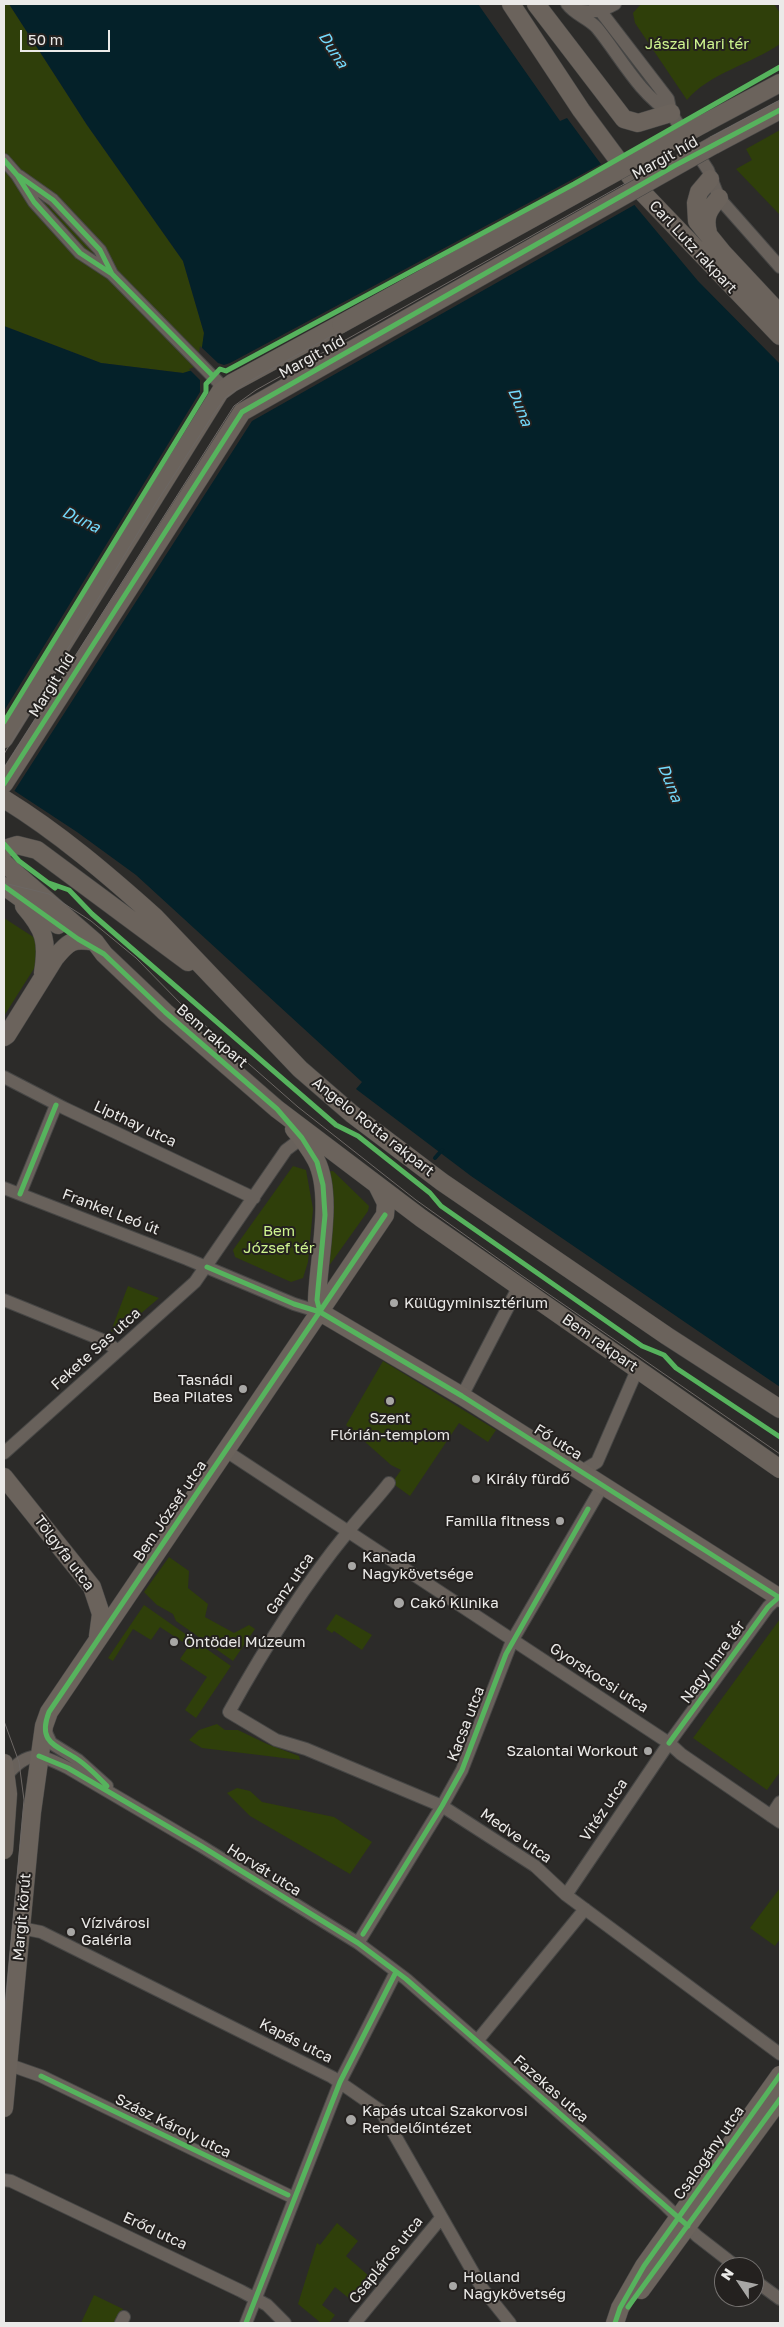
<!DOCTYPE html>
<html>
<head>
<meta charset="utf-8">
<style>
  body { margin:0 }
  #map { position:relative; width:784px; height:2327px; overflow:hidden; background:#2c2b29; font-family:"Golos Text",sans-serif }
  canvas { display:block }
  .frame { position:absolute; inset:0; border:5px solid #ebeae8; pointer-events:none }
  .north { position:absolute; left:714px; top:2257px; width:50px; height:50px; box-sizing:border-box; background:#24211f; border:1px solid #74716f; border-radius:50%; rotate:304deg; font-size:14px; font-weight:700; line-height:20px; text-align:center; color:#ebeae8 }
  .north::after { content:''; display:block; margin:auto; width:18px; height:22px; background:#a8a7a5; clip-path:polygon(50% 0,100% 100%,50% 72%,0 100%) }
  .scale { position:absolute; left:20px; top:30px; width:90px; height:22px; box-sizing:border-box; border:2px solid #ebeae8; border-top:0; padding-left:6px; font-size:15px; line-height:18px; white-space:nowrap; color:#ebeae8; -webkit-text-stroke:4px #24211f; paint-order:stroke }
</style>
</head>
<body>
<div id="map">
<canvas width="784" height="2327"></canvas>
<div class="frame"></div>
<div class="north">N</div>
<div class="scale">50 m</div>
</div>
<script>
const g = document.querySelector('canvas').getContext('2d');
g.lineJoin = 'round';
function fill(path, color) { g.fillStyle = color; g.fill(path, 'evenodd'); }
function stroke(path, color, width, dash) { g.strokeStyle = color; g.lineWidth = width; g.lineCap = dash ? 'butt' : 'round'; g.setLineDash(dash || []); g.stroke(path); }
function write(font, color, halo, rows, align = 'center') {
  g.font = font + ' "Golos Text",sans-serif'; g.lineWidth = 4; g.setLineDash([]); g.textBaseline = 'middle'; g.strokeStyle = halo; g.fillStyle = color; for (const [text, x, y, turn = 0] of rows) {
    g.save(); g.translate(x, y); g.rotate((+turn || 0) * Math.PI / 180); g.textAlign = isNaN(turn) ? turn : align; if (halo) g.strokeText(text, 0, 0); g.fillText(text, 0, 0); g.restore();
  }
}
const green = new Path2D(`
  M4,4H9L87,125L183,261L204,333L200,368L183,373L101,363L4,326Z
  M641,4H774L780,13V44C753,63 708,74 687,100L635,23L633,13Z
  M780,130V215L736,169L752,160L746,149Z
  M4,918L38,940L40,959L4,1016Z
  M293,1166L306,1170L313,1209L308,1262L303,1278L291,1282L235,1257L233,1250Z
  M333,1171L369,1206L368,1211L326,1270L325,1172Z
  M128,1286L159,1298L118,1333L111,1331Z
  M383,1361L496,1430L488,1442L459,1423L410,1496L392,1483L401,1470L391,1465L346,1425Z
  M169,1557L189,1571L188,1588L208,1604L205,1617L234,1633L249,1625L255,1629L233,1661L176,1621L173,1614L157,1605L144,1592Z
  M144,1605L231,1666L196,1718L185,1710L207,1677L180,1659L189,1646L160,1627L151,1640L133,1629L113,1661L108,1658Z
  M336,1614L372,1635L362,1650L334,1631L332,1633L326,1629Z
  M780,1619V1772L767,1790L693,1738Z
  M217,1724L225,1730H238L267,1744L299,1756L300,1760L202,1748L189,1740L199,1730Z
  M237,1788L250,1791L262,1802L334,1817L372,1842L350,1874L250,1816L227,1793Z
  M780,1888V1939L775,1946L750,1928Z
  M337,2223L358,2241L346,2256L369,2276L351,2300L335,2287L322,2305L335,2315L329,2323H321L298,2304L317,2243L320,2245Z
  M94,2295L123,2309L116,2323H81Z`);
const water = new Path2D(`
  M9,4H478L560,121L567,118L606,171L698,281L780,364V1387L471,1176L356,1089L362,1082L136,875L77,832L4,784V326L101,363L183,373L199,368L204,333L183,261L87,125Z`);
const pier = new Path2D(`
  M603,163L636,204L252,421L13,793L4,787V711L200,392V380L189,369L197,366L200,346L218,363L224,365L230,363Z`);
const stream = new Path2D(`
  M435,1158L442,1150`);
const street = new Path2D(`
  M567,4C575,15 588,18 597,28C620,56 639,94 671,113
  M595,4L668,99L671,113L708,170L719,198L780,267
  M573,10C590,13 601,12 615,4
  M4,160L17,175L34,202L80,253L112,274L224,388
  M19,176L53,200L100,250L112,274
  M4,1077L64,1108L254,1198
  M4,1188L187,1259L294,1304L320,1312
  M20,1194L56,1105
  M4,1300L105,1341L118,1351
  M462,1396L519,1286
  M226,1451L669,1743L681,1754L780,1822
  M4,1453L195,1282L286,1150L302,1138L308,1139
  M582,1471L597,1462L637,1370
  M389,1483C376,1500 360,1516 347,1533C302,1588 264,1649 229,1712L276,1740L306,1749L442,1806L535,1866L566,1895L780,2054
  M44,1728L51,1743L78,1760L107,1786
  M6,1776C29,1749 39,1754 68,1768L201,1846L358,1943L406,1979L663,2203L697,2236L737,2267
  M771,1816L780,1802
  M566,1895L669,1743L768,1607L780,1595
  M21,1928L41,1932L332,2077L381,2111L482,2288L510,2323
  M358,1943L442,1806L462,1770L512,1641L603,1485
  M477,2041L585,1909
  M4,2063L41,2076L294,2198
  M4,2180L11,2181L241,2291L267,2305L285,2323
  M754,2280L780,2299
  M121,2323L124,2317
  M246,2323L340,2082L396,1972
  M355,2323L441,2218`);
const secondary = new Path2D(`
  M511,4L581,110L641,191L780,336
  M536,4L624,119L638,123L671,113
  M703,124L780,83
  M714,145L780,110
  M710,179L699,192L696,203L697,221L723,253L780,314
  M708,233C704,217 708,210 719,198
  M4,739L220,392L232,383L341,324
  M4,784L242,412L556,234
  M4,799C59,833 107,874 155,917L300,1069L352,1114L442,1182L667,1336L780,1409
  M4,849L17,845L37,850L188,962
  M4,863L95,942L104,954L165,1012L277,1109L421,1218L780,1469
  M4,886L58,925
  M24,906C45,930 48,942 43,973
  M4,1037L7,1035L55,958C69,941 73,938 95,942
  M294,1129C302,1138 310,1149 316,1160C334,1195 318,1261 317,1300L320,1312
  M320,1312L462,1396L780,1598
  M4,1477L92,1587L101,1614L98,1636
  M4,1763L8,1794L4,1850
  M4,2108L32,1812L44,1726L49,1712L385,1215L386,1203L377,1185
  M641,2290L780,2099
  M615,2323L620,2308L644,2266L780,2075`);
const tram = new Path2D(`
  M4,754L158,500L215,412L225,398L246,383L632,171
  M4,768L234,406L256,390L651,169L780,100
  M4,883L49,894L91,921L136,958L184,1007L298,1107L416,1200L521,1275L780,1454
  M4,1721L19,1762L24,1800L4,2023`);
const secondaryBridge = new Path2D(`
  M556,234L714,145
  M341,324L703,124`);
const cycleway = new Path2D(`
  M4,160L17,175L34,202L80,253L112,274L213,376
  M19,176L53,200L100,250L112,274
  M4,722L206,392V384L220,369L226,371L574,184L780,67
  M4,784L242,412L674,166L780,110
  M4,844L19,861L55,888
  M49,883L69,890L92,914L336,1125L358,1136L430,1193L441,1206L642,1346L664,1355L676,1368L780,1437
  M4,886L78,939L104,954L165,1012L277,1109L302,1138L317,1162L323,1185L325,1215L317,1300L320,1312
  M20,1194L56,1105
  M207,1267L294,1304L320,1312L462,1396L780,1598
  M669,1743L768,1607L779,1597
  M39,1756L68,1768L201,1846L358,1943L406,1979L688,2226
  M107,1786C98,1777 89,1767 77,1759C56,1745 37,1743 49,1712L385,1215
  M363,1934L442,1806L462,1770L506,1654L588,1509
  M41,2076L288,2195
  M628,2307L780,2099
  M246,2323L340,2082L396,1972
  M615,2323L620,2308L644,2266L780,2075`);
const markers = [
  [394,1303,5,"#a8a7a5"],
  [243,1389,5,"#a8a7a5"],
  [390,1401,5,"#a8a7a5"],
  [476,1479,5,"#a8a7a5"],
  [560,1521,5,"#a8a7a5"],
  [352,1566,5,"#a8a7a5"],
  [399,1603,6,"#a8a7a5"],
  [174,1642,5,"#a8a7a5"],
  [648,1751,5,"#a8a7a5"],
  [71,1932,5,"#a8a7a5"],
  [351,2120,6,"#a8a7a5"],
  [453,2286,5,"#a8a7a5"]
];
const parkNames = [
  ["Jászai Mari tér",697,44],
  ["Bem",279,1231],
  ["József tér",279,1248]
];
const streetNames = [
  ["Margit híd",665,158,-29],
  ["Carl Lutz rakpart",693,247,47],
  ["Margit híd",312,357,-29],
  ["Margit híd",52,685,-58],
  ["Bem rakpart",212,1036,41],
  ["Lipthay utca",135,1124,25],
  ["Angelo Rotta rakpart",373,1127,38],
  ["Frankel Leó út",111,1212,21],
  ["Bem rakpart",600,1343,35],
  ["Fekete Sas utca",96,1349,-42],
  ["Fő utca",558,1442,32],
  ["Bem József utca",170,1511,-56],
  ["Tölgyfa utca",64,1553,53],
  ["Ganz utca",290,1584,-55],
  ["Nagy Imre tér",713,1662,-54],
  ["Gyorskocsi utca",599,1678,33],
  ["Kacsa utca",466,1724,-69],
  ["Vitéz utca",604,1810,-56],
  ["Medve utca",516,1836,35],
  ["Horvát utca",264,1870,32],
  ["Margit körút",22,1917,-85],
  ["Kapás utca",296,2041,27],
  ["Fazekas utca",551,2089,41],
  ["Szász Károly utca",173,2126,26],
  ["Csalogány utca",709,2153,-55],
  ["Erőd utca",155,2231,25],
  ["Csapláros utca",386,2260,-51]
];
const poiNames = [
  ["Külügyminisztérium",404,1303],
  ["Tasnádi",233,1380,"right"],
  ["Bea Pilates",233,1397,"right"],
  ["Szent",390,1418,"center"],
  ["Flórián-templom",390,1435,"center"],
  ["Király fürdő",486,1479],
  ["Familia fitness",550,1521,"right"],
  ["Kanada",362,1557],
  ["Nagykövetsége",362,1574],
  ["Cakó Klinika",410,1603],
  ["Öntödei Múzeum",184,1642],
  ["Szalontai Workout",638,1751,"right"],
  ["Vízivárosi",81,1923],
  ["Galéria",81,1940],
  ["Kapás utcai Szakorvosi",362,2111],
  ["Rendelőintézet",362,2128],
  ["Holland",463,2277],
  ["Nagykövetség",463,2294]
];
const waterNames = [
  ["Duna",333,50,57],
  ["Duna",520,407,68],
  ["Duna",81,520,26],
  ["Duna",670,783,68]
];
fill(green, '#2f3f0a');
fill(water, '#042129');
fill(pier, '#2c2b29');
stroke(stream, '#042129', 4);
stroke(street, '#464645', 14);
stroke(secondary, '#464645', 19);
stroke(street, '#68615b', 12);
stroke(secondary, '#6b635c', 18);
stroke(tram, '#6c6764', 1);
stroke(secondaryBridge, '#464645', 19, []);
stroke(secondaryBridge, '#6b635c', 18);
stroke(cycleway, '#56b35d', 5);
for (const [x, y, r, color] of markers) { const dot = new Path2D(); dot.arc(x, y, r, 0, 2 * Math.PI); g.fillStyle = color; g.fill(dot); stroke(dot, '#24211f', 2); }
write('15px', '#cef48f', '#24211f', parkNames);
write('15px', '#ebeae8', '#24211f', streetNames);
write('15px', '#ebeae8', '#24211f', poiNames, 'left');
write('italic 16px', '#73dafc', '#24211f', waterNames);
</script>
</body>
</html>
